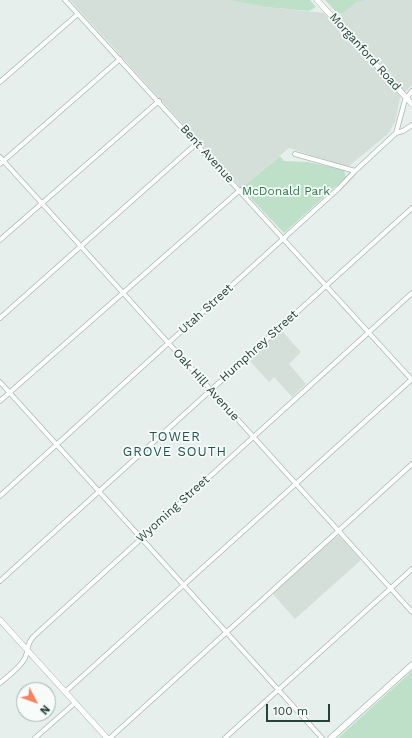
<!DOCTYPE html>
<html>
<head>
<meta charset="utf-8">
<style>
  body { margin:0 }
  #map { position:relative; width:412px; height:738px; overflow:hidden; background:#e6efeb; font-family:"Work Sans",sans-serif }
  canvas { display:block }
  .north { position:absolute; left:16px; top:682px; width:40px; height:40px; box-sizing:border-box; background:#f7fbf9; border:1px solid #a3b1ad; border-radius:50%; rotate:131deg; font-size:11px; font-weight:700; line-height:16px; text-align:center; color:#24423a }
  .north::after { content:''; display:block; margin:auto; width:14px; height:18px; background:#f4845f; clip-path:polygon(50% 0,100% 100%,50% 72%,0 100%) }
  .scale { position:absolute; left:266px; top:704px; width:64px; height:18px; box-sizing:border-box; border:2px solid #24423a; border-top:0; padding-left:5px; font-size:12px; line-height:14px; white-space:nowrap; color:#24423a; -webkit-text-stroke:3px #f7fbf9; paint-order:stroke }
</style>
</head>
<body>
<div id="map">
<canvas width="412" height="738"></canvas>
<div class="north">N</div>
<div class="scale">100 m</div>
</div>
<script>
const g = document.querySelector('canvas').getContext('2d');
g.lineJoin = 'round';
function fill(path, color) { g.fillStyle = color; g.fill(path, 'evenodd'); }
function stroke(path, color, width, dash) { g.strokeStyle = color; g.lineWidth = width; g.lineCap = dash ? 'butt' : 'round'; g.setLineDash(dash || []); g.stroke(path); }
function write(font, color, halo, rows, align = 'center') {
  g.font = font + ' "Work Sans",sans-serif'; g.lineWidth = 3.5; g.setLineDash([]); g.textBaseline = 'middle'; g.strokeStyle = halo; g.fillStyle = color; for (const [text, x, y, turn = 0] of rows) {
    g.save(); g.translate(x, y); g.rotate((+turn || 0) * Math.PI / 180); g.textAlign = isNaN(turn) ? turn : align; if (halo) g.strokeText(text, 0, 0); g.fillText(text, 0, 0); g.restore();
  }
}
const built = new Path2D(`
  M70,0H229L265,7L324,13L332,22L357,2L368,0H412V85L400,98L395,122L388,134L348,167L289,148L241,188Z
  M281,330L301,352L289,364L306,384L292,397L274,377L269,382L249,360Z
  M339,536L361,560L295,619L272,593L336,537Z`);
const green = new Path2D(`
  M229,0H310L316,7L309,11L265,7Z
  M325,0H368L357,2L342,14L336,12Z
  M280,156L284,161L308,162L344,170L346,177L284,233L241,188Z
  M412,671V738H338Z`);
const minor = new Path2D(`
  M65,0L412,380
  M0,82L78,14
  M396,133L403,131L412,125
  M295,154L355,171
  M0,157L412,612
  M0,164L120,59
  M0,240L159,101
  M0,318L197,143
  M0,382L322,738
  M0,401L240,190
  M0,496L339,188L355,171L396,133L405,100L412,91
  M0,581L412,208
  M0,683C8,676 20,668 25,658C29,649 26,644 34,636L412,293
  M65,692L412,379
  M35,738L75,703
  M110,738L412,464
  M225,738L412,569`);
const tertiary = new Path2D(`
  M317,0L412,104
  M0,620L107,738`);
const secondary = new Path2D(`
  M331,738L412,665`);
const streetNames = [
  ["Morganford Road",365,52,48],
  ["Bent Avenue",207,154,48],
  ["Utah Street",206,309,-42],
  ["Humphrey Street",259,346,-42],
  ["Oak Hill Avenue",206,385,48],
  ["Wyoming Street",173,509,-42]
];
const parkNames = [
  ["McDonald Park",286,191]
];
const neighbourhoodNames = [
  ["TOWER",175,437],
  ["GROVE SOUTH",175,452]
];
fill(built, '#d4dfda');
fill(green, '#bfe0c8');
stroke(minor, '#a8b8b2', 5.5);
stroke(tertiary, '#a8b8b2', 6);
stroke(secondary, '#a4bbb3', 7);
stroke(minor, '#fff', 4);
stroke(tertiary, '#fff', 5);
stroke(secondary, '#fff', 5.5);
write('12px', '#24423a', '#f7fbf9', streetNames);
write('12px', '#2d7a4b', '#f7fbf9', parkNames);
g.letterSpacing = '1px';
write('13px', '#1f5548', '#f7fbf9', neighbourhoodNames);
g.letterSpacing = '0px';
</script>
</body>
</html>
